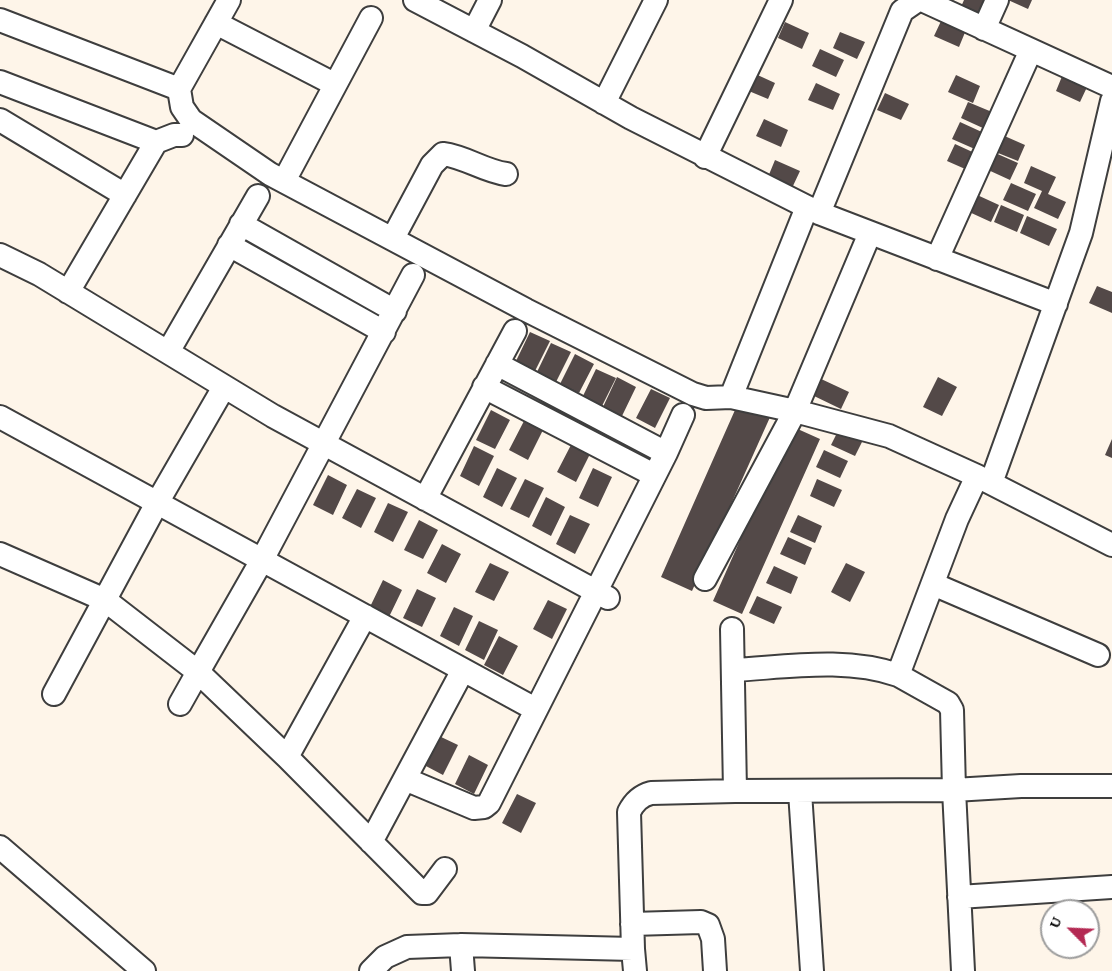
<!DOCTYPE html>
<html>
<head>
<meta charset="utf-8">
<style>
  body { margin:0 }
  #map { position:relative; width:1112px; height:971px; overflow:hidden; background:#fef5e9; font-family:"Crimson Pro",serif }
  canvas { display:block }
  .north { position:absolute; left:1040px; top:899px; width:60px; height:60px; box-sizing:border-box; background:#fff; border:2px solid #9d9d9d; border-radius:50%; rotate:294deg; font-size:16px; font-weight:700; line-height:24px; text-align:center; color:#0b0b0b }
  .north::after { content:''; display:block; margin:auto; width:21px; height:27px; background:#b42953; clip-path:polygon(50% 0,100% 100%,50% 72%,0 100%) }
</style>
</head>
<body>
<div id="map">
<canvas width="1112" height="971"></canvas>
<div class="north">U</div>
</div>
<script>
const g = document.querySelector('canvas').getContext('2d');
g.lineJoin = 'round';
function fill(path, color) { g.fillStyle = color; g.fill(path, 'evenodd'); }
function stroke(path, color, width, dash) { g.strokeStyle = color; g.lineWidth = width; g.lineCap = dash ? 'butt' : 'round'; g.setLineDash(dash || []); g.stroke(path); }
const building = new Path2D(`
  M964,0H985L984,20L960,9Z
  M1008,0H1032L1028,9Z
  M942,19L966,30L959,47L934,36Z
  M785,22L809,33L802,49L778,38Z
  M840,32L865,42L857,59L833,48Z
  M820,49L844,60L836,77L812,66Z
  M751,72L775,83L768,99L744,89Z
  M1063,74L1088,85L1080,102L1056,91Z
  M956,75L980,86L973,103L948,92Z
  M816,83L840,94L833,110L808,100Z
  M885,93L909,104L901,120L877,110Z
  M968,102L992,112L985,129L961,118Z
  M764,119L788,130L781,147L756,136Z
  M960,122L984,133L977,150L952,139Z
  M1000,134L1025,145L1018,161L993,151Z
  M955,144L979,155L972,172L947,161Z
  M993,152L1018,163L1010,180L986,169Z
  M775,160L800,171L792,188L768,177Z
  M1031,166L1056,177L1048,194L1066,202L1058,219L1034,208L1042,191L1024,183Z
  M1011,183L1036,194L1028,211L1003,200Z
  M975,194L999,205L991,222L967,211Z
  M1001,205L1024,215L1017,232L994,222Z
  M1027,216L1057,229L1049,246L1020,233Z
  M1097,286L1112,292V313L1089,303Z
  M530,332L550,341L535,371L516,361Z
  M551,343L571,352L556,382L537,372Z
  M575,354L594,364L579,393L560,384Z
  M596,369L616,378L601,408L582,398Z
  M617,377L636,387L622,416L603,407Z
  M938,377L957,387L942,416L923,407Z
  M819,378L849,392L841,409L812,395Z
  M651,389L670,398L655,428L636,418Z
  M739,401L771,415L692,591L661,577Z
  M491,410L510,420L495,449L476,440Z
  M524,421L543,430L528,460L509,450Z
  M791,426L820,439L742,614L713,601Z
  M839,429L863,440L855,456L831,445Z
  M1112,439V458L1105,455Z
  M572,443L591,452L576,482L557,472Z
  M474,446L494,456L479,486L460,476Z
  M824,450L848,461L840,478L816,467Z
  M497,468L517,478L502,507L483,497Z
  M593,468L612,477L598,507L579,498Z
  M328,475L347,485L333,515L313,505Z
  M525,479L544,488L529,518L510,509Z
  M817,479L842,490L834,507L810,496Z
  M357,489L376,498L361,528L342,518Z
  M546,497L565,507L551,536L532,526Z
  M388,503L408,512L393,542L374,532Z
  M570,515L590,524L575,554L556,544Z
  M798,515L822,526L815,543L790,532Z
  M419,520L438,530L423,559L404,550Z
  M788,537L812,548L805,565L780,554Z
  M442,544L461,554L446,583L427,573Z
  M490,563L509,572L494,601L475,592Z
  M846,563L865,572L850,602L831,592Z
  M774,566L798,577L791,594L766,583Z
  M383,580L402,590L388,619L369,609Z
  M417,589L436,598L422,627L403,618Z
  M757,596L782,607L774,624L749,613Z
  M548,600L567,609L552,639L533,629Z
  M454,607L473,616L459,646L440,636Z
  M479,621L498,630L484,660L465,650Z
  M499,636L518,646L503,675L484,665Z
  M439,736L458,745L443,775L424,765Z
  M469,755L488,765L474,794L455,784Z
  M517,794L536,803L521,833L502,823Z`);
const street = new Path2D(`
  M415,0L522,56L631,118L819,213L1056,304
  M922,0L1112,87
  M0,20L179,89L229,0
  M216,23L334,84
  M984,29L997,0
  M474,31L490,0
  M0,82L156,142
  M179,89L182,107L191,120L270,174L526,310L693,394L706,398L731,397L795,411L889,436L977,476L1112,545
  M604,103L656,0
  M0,120L125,195
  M705,157L781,0
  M284,181L371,18
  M819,213L902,11L918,0
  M241,224L395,311
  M393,238L432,165L443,154C466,157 484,171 506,174
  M229,245L384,332
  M0,255L39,274L273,416L608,598
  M937,259L1031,50
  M413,275L262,560L198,672L287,757L422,893H427L445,869
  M68,292L156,142L174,135H182
  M168,352L258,196
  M497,364L666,453
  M484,387L654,475
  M731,397L807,207
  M0,417L535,709
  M991,483L1081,233L1112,101
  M425,499L515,331
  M0,554L105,600L198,672L180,704
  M705,579L795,411L870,233
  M933,584L1098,655
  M732,629L735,791
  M733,670C788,667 845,657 898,675L957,519L977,476
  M898,675L948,703L952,710L954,790L1021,786H1112
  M54,694L157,503L224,387
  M287,757L365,616
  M405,779L474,808L484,807L489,803L666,453L683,415
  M800,792L812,971
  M371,842L463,670
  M0,847L144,971
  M959,897L1112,887
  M632,924L701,922L708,925L713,939L715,971
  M461,945L463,971
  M633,949L629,812C634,802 640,796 651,793L735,791L954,790L963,971
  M371,971L385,957L407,947L461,945L633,949L635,971`);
fill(building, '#534948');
stroke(street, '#3e3e3e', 26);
stroke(street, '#fff', 22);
</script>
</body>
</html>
